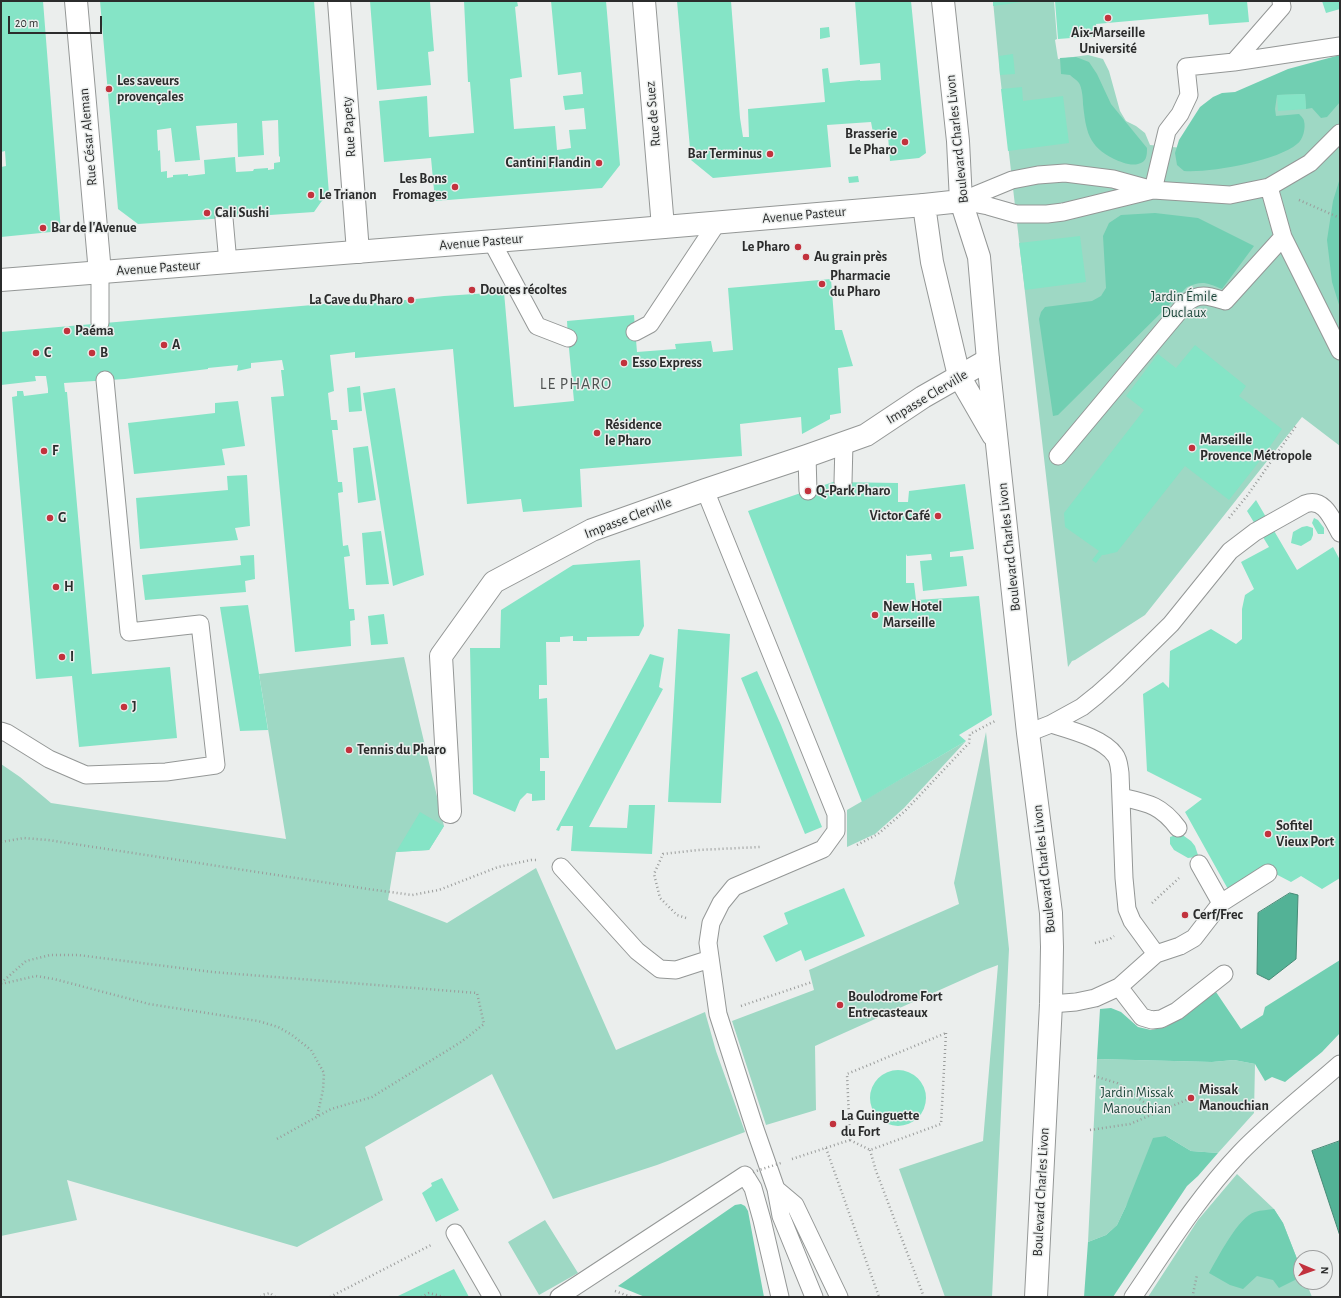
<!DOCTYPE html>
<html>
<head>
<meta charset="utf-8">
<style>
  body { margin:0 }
  #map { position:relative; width:1341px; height:1298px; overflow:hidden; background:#ebeeed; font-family:"Alegreya Sans",sans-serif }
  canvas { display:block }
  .frame { position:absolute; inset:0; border:2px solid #2b2c2c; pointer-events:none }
  .north { position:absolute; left:1293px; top:1250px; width:40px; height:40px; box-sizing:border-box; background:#ebeeed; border:1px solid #9ea0a0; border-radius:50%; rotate:92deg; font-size:11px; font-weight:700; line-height:16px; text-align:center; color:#2b2c2c }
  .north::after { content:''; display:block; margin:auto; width:14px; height:18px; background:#c2323d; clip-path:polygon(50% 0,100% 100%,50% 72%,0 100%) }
  .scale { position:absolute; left:8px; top:16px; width:94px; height:18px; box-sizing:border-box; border:2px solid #2b2c2c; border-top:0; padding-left:5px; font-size:12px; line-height:14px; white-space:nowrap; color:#2b2c2c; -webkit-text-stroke:3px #ebeeed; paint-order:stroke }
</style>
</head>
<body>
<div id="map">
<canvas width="1341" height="1298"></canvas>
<div class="frame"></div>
<div class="north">N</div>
<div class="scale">20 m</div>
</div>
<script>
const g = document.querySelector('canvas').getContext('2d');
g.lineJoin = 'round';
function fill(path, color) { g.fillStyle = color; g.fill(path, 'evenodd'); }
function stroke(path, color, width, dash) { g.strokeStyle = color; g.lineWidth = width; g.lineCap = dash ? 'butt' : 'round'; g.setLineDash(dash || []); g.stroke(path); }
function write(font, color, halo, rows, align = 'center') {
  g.font = font + ' "Alegreya Sans",sans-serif'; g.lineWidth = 3; g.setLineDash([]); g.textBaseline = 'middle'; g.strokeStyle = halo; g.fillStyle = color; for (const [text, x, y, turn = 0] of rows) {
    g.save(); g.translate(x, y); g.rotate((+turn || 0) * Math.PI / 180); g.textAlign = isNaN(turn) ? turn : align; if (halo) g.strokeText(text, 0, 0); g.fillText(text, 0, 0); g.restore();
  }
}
const green = new Path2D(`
  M993,1H1054L1057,39L1055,40L1058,59L1088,55L1103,59L1109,71L1120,111L1126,121L1136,126L1145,133L1150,145L1183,148L1340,58V446L1302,417L1145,615L1075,660L1072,661L1068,667L1000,75Z
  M404,657L444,826L429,850L396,852L388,900L447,923L536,868L616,1050L705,1012L716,1051L745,1132L657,1165L553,1199L492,1074L365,1147L383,1200L297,1247L67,1180L77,1220L1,1236V764L20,777L51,803L286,839L259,674Z
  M986,732L1009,949L992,1297H945L899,1169L983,1141L998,965L982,971L815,1046L816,1110L766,1125L732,1021L814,990L809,970L959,904L954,883Z
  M966,741L904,808L875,834L847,847V810Z
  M1097,1059L1212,1062L1234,1060L1255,1064L1254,1113L1218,1153L1191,1151L1166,1136L1126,1206L1117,1225L1106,1235L1088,1242Z
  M1237,1174L1274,1209L1283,1223L1301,1269V1282H1306L1312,1297H1148L1198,1220Z
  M545,1220L578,1273L539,1295L508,1242Z`);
const forest = new Path2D(`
  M1340,55V102L1327,117L1321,118L1312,108L1306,109L1305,94L1277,95L1275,109L1276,116L1299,114C1301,116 1304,119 1304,121C1306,128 1303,140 1297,144C1277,161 1210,173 1184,171L1177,165L1175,153L1179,140L1200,107L1213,97L1222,93L1235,92L1288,69Z
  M1076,57L1089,62L1097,74L1111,104L1147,148C1147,155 1147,162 1138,164C1130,166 1121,162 1114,159C1088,146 1086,131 1083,104C1083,98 1082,88 1079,83C1077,80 1072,77 1070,75L1061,74L1060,58Z
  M1340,178V308L1332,282L1327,240L1333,201Z
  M1155,213L1198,218L1254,246L1222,289C1207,283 1203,280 1187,287L1058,415L1053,416L1039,319L1041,312L1045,307L1092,301L1101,296L1106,288L1103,236L1109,223L1121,215Z
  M1340,960V1033L1322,1052L1285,1082L1272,1077L1265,1081L1255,1064L1234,1060L1212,1062L1097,1059L1100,1009L1111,1008L1121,1012L1138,1027L1151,1030L1166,1027L1216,992L1241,1029L1263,1015L1265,1007Z
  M1166,1136L1191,1151L1218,1153L1198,1176L1187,1186L1113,1297H1084L1088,1242L1106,1235L1117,1225L1126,1206L1153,1138Z
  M741,1204L745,1206L748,1211L764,1297H645L618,1286L735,1205Z
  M1274,1209L1283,1223L1301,1269V1277L1279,1288L1273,1280L1257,1276L1243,1289L1230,1285L1209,1273C1217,1259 1239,1216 1255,1212C1261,1210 1268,1210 1274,1209Z`);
const water = new Path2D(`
  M1290,893L1298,895L1296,959L1269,980L1257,974L1258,913Z
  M1340,1141V1236L1312,1151Z`);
const building = new Path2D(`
  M1,1H43L61,231L1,237V167L6,166L5,151L1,152Z
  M100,1H314L329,194L321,202L314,212L138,224L118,209ZM278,120L279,157L280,156V162L274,163V169L268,170V168L254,169L253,171L236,172L235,157L204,160L205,174L188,176V174L173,175V177L167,178V171L161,172L160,150L158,151L157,130L171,128L175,162L200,160L196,126L237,123L238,157L264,155L262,121Z
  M370,1L430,2L434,51L428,52L431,85L377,90Z
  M464,1H517L518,6L515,7L522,77L510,79L514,129L555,126L557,150L571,148L569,130L586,129L584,108L565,110L563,96L583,94L581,72L558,75L551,1H606L620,165L602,188L435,201L431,158L384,162L379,101L427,96L429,137L474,133L470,82H468Z
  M677,1H731L740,118L743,137H749L748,109L825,102L822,69L828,68L830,83L860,80V81L881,80L880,63L860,65L855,1H911L926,153L919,158L890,161L888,136L874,138L871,122L827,125L831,167L713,178L691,160Z
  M993,1H1021L1022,2L993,6Z
  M1055,1H1247L1249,22L1209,25L1208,14L1096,24L1097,36L1058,39Z
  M1322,1H1340V9L1326,13Z
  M829,27L830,37L820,39V28Z
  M1013,54L1015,74L1000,75L999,56Z
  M1022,87L1023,101L1063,96L1069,143L1008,151L1001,89Z
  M1305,94L1306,109L1278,111L1277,95Z
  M858,176L859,182L849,183L848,177Z
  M1080,236L1086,282L1025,290L1019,243Z
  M831,279L835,330H842L853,366L838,368L841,413L830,415V419L802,434L801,417L740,424L742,456L580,469L582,507L523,512L521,499L467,504L453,349L355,358V352L330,355L334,391L328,393L331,420H337L338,430H332L338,482H342L343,492L338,493L343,546L348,545L350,556L344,557L349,609H354L355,620L350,621L351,646L295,652L271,397L284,396L281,370H284L282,360L251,363V368L237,371L238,365L208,368V369L125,379L64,383L65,392H67L92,674L170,667L177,738L79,747L72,676L36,679L12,397L17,396V391H23L24,396L48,393V389L46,376H35L36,381L1,385V332L347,302L348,306L444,296L504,292L514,407L574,401L568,338L567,321L634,315L637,352L676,349L675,344L711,341L713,352L733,350L728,288Z
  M1195,345L1246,386L1239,396L1282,429L1262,458L1229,500L1185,466L1117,552L1104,555H1102L1096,563L1092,560L1099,551L1065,527L1064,513L1144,410L1126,396L1158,354L1176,368Z
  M360,386L362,411L349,412L347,388Z
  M395,388L424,575L393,586L363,393Z
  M238,401L245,446L222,449L225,465L134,474L128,423L215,413V403Z
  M368,446L376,500L358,503L353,448Z
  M247,475L250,526L235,528L238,540L140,549L136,498L228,490L227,476Z
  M833,482L898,483V502H908L909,491L965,484L974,549L950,552V557L963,556L967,586L923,591L920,561L932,560L931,554L907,556L906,554V583H914L916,600L979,596L992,715L959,735L966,741L862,802L748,511Z
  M1256,500L1297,570L1333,547L1340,560V878L1322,889L1301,876L1291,882L1268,870L1229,891L1185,812L1202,799L1147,771L1143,694L1163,682L1169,688L1170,651L1211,629L1236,644L1242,639V609L1245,595L1254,589L1241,562L1269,547L1247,511Z
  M1314,518L1318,520L1324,528V534H1318L1312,523Z
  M1307,526L1313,528V535L1311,540L1301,546L1291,543L1293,532L1302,527Z
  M381,531L389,584L366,585L362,533Z
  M254,555L255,579L245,581L246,592L145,600L142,575L241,565L240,556Z
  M640,560L644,626L639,636L587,637V641H573V636L560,637V642H546L547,685H539V699L547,698L549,758H540V771H545V800L532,801V794L527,793L520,800L515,812L473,794L470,648H500L501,610L573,565Z
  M248,605L259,674L268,730L240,731L220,607Z
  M384,614L388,644L371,645L368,616Z
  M678,629L730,634L721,803L668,802Z
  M650,654L664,658L659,687L663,689L589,827L627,828L629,805H655L652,854L571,851L573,826H561L559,831L556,830Z
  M757,671L781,725L822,827L805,834L741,678Z
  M420,812L444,826L429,850L396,852Z
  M1176,835L1184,836L1191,841L1195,846L1198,855L1195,857L1188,858L1174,850L1170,844V837Z
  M844,888L865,936L805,961L801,950L776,962L763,936L788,924L784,913Z
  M870 1098a28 28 0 1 1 56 0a28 28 0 1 1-56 0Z
  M442,1178L459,1210L436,1222L422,1193L432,1186L431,1183Z
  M454,1269L469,1297H396Z`);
const path = new Path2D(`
  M1299,200L1340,218
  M1229,518L1247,496L1296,426
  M1,842L24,838L48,840L368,889L412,895L439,890L498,867L531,860H538
  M857,845L878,834L906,810L969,743L970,734L995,721
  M1152,903L1179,878
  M686,918L677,915L660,898L654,874L663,854L698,850L760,847
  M1095,943L1110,939L1114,936
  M1,983L26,961L50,955H78L212,972L477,993L484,1024L461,1042L372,1097L331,1109L275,1140
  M1,984L36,976L54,979L149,1004L258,1021L278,1027L292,1035L311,1050L324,1073L323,1090L317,1117
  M741,1006L812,982
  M946,1033L941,1124L870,1150L850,1140L847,1074Z
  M1094,1076L1117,1083L1158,1112L1191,1098
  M1090,1130L1130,1124L1158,1112
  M826,1148L879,1297
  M870,1150L876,1171L924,1297
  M792,1159L850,1140
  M615,1291L631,1297
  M261,1297L262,1295L270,1293L275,1297
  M330,1297L433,1244
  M421,1297L429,1293L444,1297
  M1194,1297L1193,1294L1197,1275`);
const service = new Path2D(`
  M1234,62L1340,46
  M1269,187L1283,237L1340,351
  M1153,190L1167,131L1180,114L1189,95L1186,67L1234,62L1282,7L1281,1
  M961,201L1012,180L1038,175L1065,173L1113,179L1153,190L1230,195L1269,187L1310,163L1340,133
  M962,201L988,206L1016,214H1047L1063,212L1153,190
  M224,218L228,263
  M492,242L537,326L568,338
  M100,323V273
  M635,332L650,324L717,223
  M807,456L808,491
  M1058,456L1186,303C1200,292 1209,296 1225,301L1283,237
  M843,482L844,443
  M705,490L836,814V831L823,849L734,887L721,903L711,923L708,943L718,1014L755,1129L776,1189L781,1216L814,1297
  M1051,724C1070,730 1103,738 1115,755C1119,760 1119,767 1120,773L1124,878L1127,909L1132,921L1156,954
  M1,731L7,733L49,759L86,775L166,772L216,765L200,624L129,632L105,380
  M1028,733L1051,724L1082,707L1097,695L1116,678L1171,624L1230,551L1255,532L1305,504C1324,497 1332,519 1340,533
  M1121,797C1148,803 1161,805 1178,828
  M1199,864L1221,903
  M561,867L637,951L660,969L676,970L710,959
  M1119,987L1142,1017L1152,1020L1161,1019L1177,1011L1224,974
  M1051,1004L1076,1002L1095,998L1119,987L1156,954L1180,946L1194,938L1221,903L1268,873
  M776,1189L795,1205L839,1297
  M455,1233L492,1297
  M559,1297L745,1175L753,1188L762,1220L780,1297
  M1133,1297C1167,1247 1199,1196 1240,1153C1271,1121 1307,1093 1340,1064`);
const minor = new Path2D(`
  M76,1L100,273
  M339,1L358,252
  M644,1L663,227
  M450,812L441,656L494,582L592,530L705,490L807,456L866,435L923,397L988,360`);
const tertiary = new Path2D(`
  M1,280L558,236L924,205`);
const secondary = new Path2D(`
  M943,1L958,141L961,201L979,257L988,360L1028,733L1051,913L1052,947L1051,1004L1036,1297
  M961,201L924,205L932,262L959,376L993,435`);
const pathBridge = new Path2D(`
  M753,1172L781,1163`);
const markers = [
  [1108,18,4,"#c2323d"],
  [109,89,4,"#c2323d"],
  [905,142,4,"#c2323d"],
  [770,154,4,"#c2323d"],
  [599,163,4,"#c2323d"],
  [455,187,4,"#c2323d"],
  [311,195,4,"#c2323d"],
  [207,213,4,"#c2323d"],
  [43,228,4,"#c2323d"],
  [798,247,4,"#c2323d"],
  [806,257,4,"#c2323d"],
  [822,284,4,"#c2323d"],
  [472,290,4,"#c2323d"],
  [411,300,4,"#c2323d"],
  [67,331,4,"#c2323d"],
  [164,345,4,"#c2323d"],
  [36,353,4,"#c2323d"],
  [92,353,4,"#c2323d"],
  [624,363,4,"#c2323d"],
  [597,433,4,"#c2323d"],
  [1192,448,4,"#c2323d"],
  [44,451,4,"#c2323d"],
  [808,491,4,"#c2323d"],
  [938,516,4,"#c2323d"],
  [50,518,4,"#c2323d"],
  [56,587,4,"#c2323d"],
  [875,615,4,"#c2323d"],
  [62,657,4,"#c2323d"],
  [124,707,4,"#c2323d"],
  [349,750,4,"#c2323d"],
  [1268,834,4,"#c2323d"],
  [1185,915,4,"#c2323d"],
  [840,1005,4,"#c2323d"],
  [1191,1098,4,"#c2323d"],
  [833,1124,4,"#c2323d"]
];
const poiNames = [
  ["Aix-Marseille",1108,33,"center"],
  ["Université",1108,49,"center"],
  ["Les saveurs",117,81],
  ["provençales",117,97],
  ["Brasserie",897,134,"right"],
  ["Le Pharo",897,150,"right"],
  ["Bar Terminus",762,154,"right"],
  ["Cantini Flandin",591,163,"right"],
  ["Les Bons",447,179,"right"],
  ["Fromages",447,195,"right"],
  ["Le Trianon",319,195],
  ["Cali Sushi",215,213],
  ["Bar de l'Avenue",51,228],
  ["Le Pharo",790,247,"right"],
  ["Au grain près",814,257],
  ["Pharmacie",830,276],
  ["du Pharo",830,292],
  ["Douces récoltes",480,290],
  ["La Cave du Pharo",403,300,"right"],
  ["Paéma",75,331],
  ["A",172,345],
  ["C",44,353],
  ["B",100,353],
  ["Esso Express",632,363],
  ["Résidence",605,425],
  ["le Pharo",605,441],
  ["Marseille",1200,440],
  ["Provence Métropole",1200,456],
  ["F",52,451],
  ["Q-Park Pharo",816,491],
  ["Victor Café",930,516,"right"],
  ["G",58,518],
  ["H",64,587],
  ["New Hotel",883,607],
  ["Marseille",883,623],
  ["I",70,657],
  ["J",132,707],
  ["Tennis du Pharo",357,750],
  ["Sofitel",1276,826],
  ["Vieux Port",1276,842],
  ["Cerf/Frec",1193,915],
  ["Boulodrome Fort",848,997],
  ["Entrecasteaux",848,1013],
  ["Missak",1199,1090],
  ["Manouchian",1199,1106],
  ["La Guinguette",841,1116],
  ["du Fort",841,1132]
];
const streetNames = [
  ["Rue de Suez",653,114,-95],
  ["Rue Papety",349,127,-94],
  ["Rue César Aleman",88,137,-95],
  ["Boulevard Charles Livon",957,139,-96],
  ["Avenue Pasteur",804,215,-5],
  ["Avenue Pasteur",481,242,-5],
  ["Avenue Pasteur",158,268,-4],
  ["Impasse Clerville",927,397,-31],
  ["Impasse Clerville",628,518,-21],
  ["Boulevard Charles Livon",1009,547,-96],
  ["Boulevard Charles Livon",1044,869,-96],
  ["Boulevard Charles Livon",1041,1192,-87]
];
const parkNames = [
  ["Jardin Émile",1184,297],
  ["Duclaux",1184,313],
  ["Jardin Missak",1137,1093],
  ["Manouchian",1137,1109]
];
const quarterNames = [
  ["LE PHARO",576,384]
];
fill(green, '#9ed8c4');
fill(forest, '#71cfb2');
fill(water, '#53b296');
stroke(water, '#478a76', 1);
fill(building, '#85e4c6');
stroke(service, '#949796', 19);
stroke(minor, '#949796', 24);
stroke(tertiary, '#949796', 24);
stroke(secondary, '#949796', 24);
stroke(path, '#9a9c9b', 2.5, [1, 3]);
stroke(service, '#fff', 17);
stroke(minor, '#fff', 22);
stroke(tertiary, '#fff', 22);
stroke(secondary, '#fff', 22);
stroke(pathBridge, '#9a9c9b', 2.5, [1, 3]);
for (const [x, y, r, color] of markers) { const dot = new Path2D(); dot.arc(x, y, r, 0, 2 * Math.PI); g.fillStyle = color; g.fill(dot); stroke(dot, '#ebeeed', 1.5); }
write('bold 14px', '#2b2c2c', '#ebeeed', poiNames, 'left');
write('14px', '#2b2c2c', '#ebeeed', streetNames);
write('14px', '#1d473b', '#ebeeed', parkNames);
g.letterSpacing = '1px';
write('16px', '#505352', '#ebeeed', quarterNames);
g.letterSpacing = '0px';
</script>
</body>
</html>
